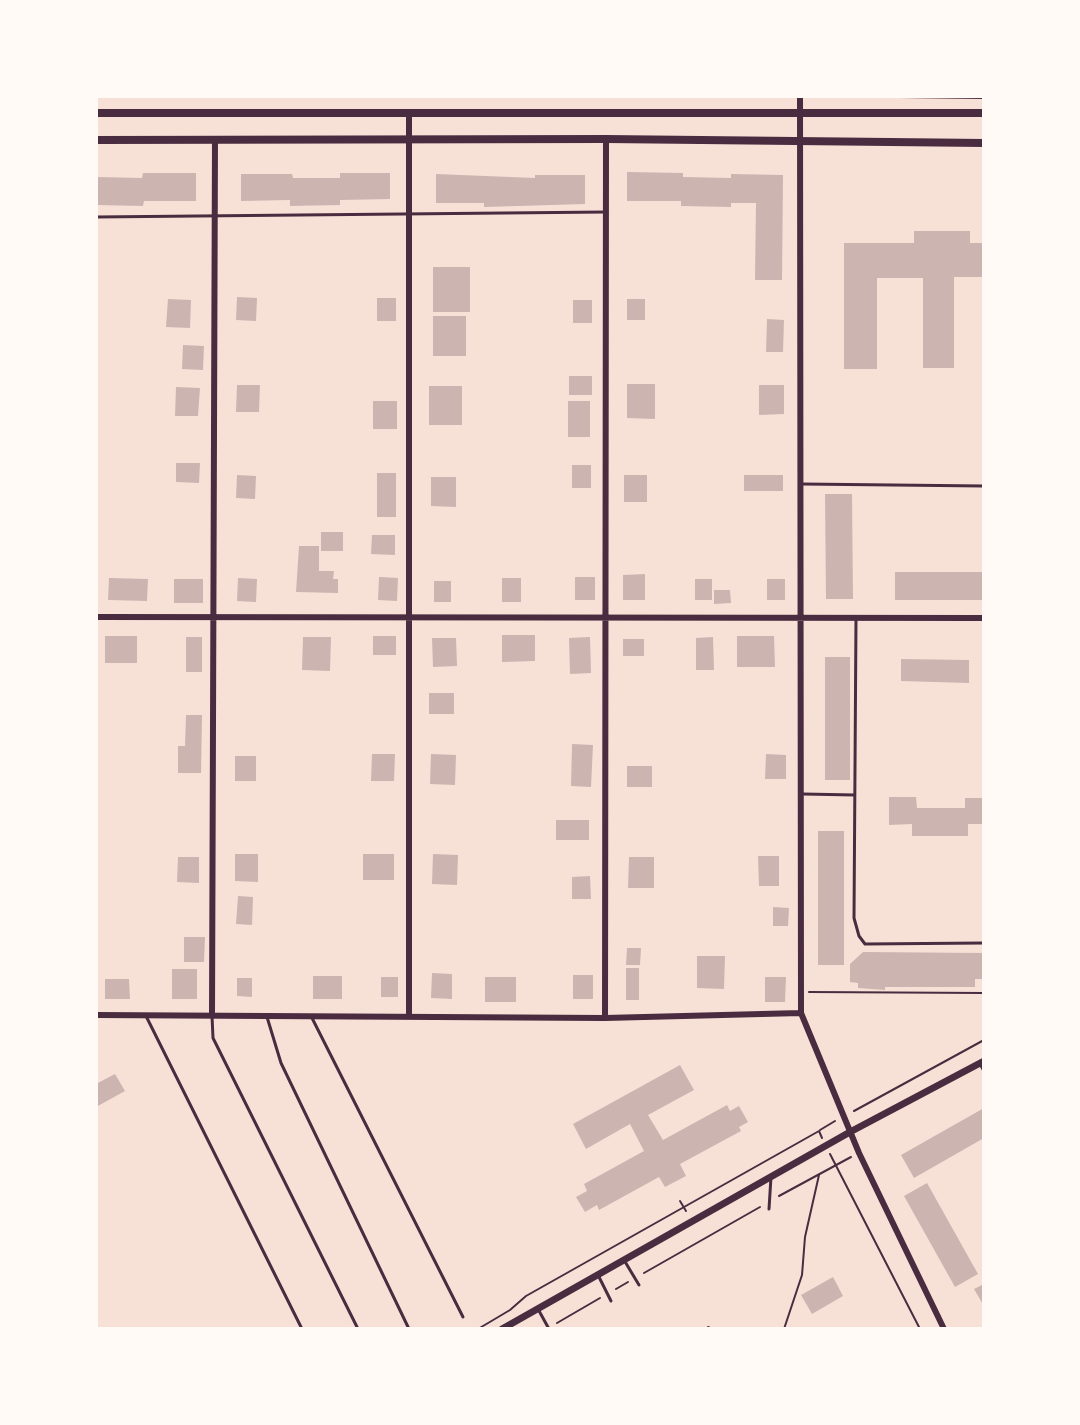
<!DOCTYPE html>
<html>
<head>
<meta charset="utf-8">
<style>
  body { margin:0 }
  #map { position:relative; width:1080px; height:1425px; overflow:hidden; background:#f7e1d7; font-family:"DejaVu Sans",sans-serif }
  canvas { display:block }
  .frame { position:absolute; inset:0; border:98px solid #fffaf5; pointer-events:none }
</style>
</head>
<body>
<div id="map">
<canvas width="1080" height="1425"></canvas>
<div class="frame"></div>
</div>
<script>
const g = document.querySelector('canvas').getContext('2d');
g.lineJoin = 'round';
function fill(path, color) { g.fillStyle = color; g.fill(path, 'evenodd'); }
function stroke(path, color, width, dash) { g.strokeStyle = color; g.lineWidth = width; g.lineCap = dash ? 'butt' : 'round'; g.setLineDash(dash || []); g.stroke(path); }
const building = new Path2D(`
  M627,172L683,173V177L731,178V174L783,175L782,280H755L756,203H731V207L681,206V201H627Z
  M143,173H196V201H144L143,206L96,205V177L142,178Z
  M340,173H390V199L340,200V205L290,206V200L241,201V174H292L293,178H340Z
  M436,174L535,178V175H585V204L484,207V203H436Z
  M914,231H970V243H984V277H954V368H923V278H877V369H844V243H914Z
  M433,267H470V312H433Z
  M237,297L257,298L256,321L236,320Z
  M377,298H396V321H377Z
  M168,299L191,300L190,328L166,327Z
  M627,299H645V320H627Z
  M573,300H592V323H573Z
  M433,316H466V356H433Z
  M767,319L784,320L783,352H766Z
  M183,345L204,346L203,370L182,369Z
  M569,376H592V395H569Z
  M627,384H655V419L627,418Z
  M237,385H260L259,412H236Z
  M759,385H784V414L759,415Z
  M429,386H462V425H429Z
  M176,387L200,388L198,416H175Z
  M373,401H397V429H373Z
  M568,401H590V437H568Z
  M176,463H200L199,483L176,482Z
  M572,465H591V488H572Z
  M377,473H396V517H377Z
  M237,475L256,476L255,499L236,498Z
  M624,475H647V502H624Z
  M744,475H783V491H744Z
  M431,477H456V507L431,506Z
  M825,494H852L853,599H826Z
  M321,532H343V551H321Z
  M372,535H395V555L371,554Z
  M299,546H319V571H334L333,579H338V593L296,592Z
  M895,572H984V600H895Z
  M645,574V600H623V575Z
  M379,577L398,578L397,601L378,600Z
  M575,577H595V600H575Z
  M109,578L148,579L147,601L108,600Z
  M238,578L257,579L256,602L237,601Z
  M502,578H521V602H502Z
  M174,579H203V603H174Z
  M695,579H712V600H695Z
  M767,579H785V600H767Z
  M434,581H451V602H434Z
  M714,590H730L731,603L714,604Z
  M502,635H535V661L502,662Z
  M105,636H137V663H105Z
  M373,636H396V655H373Z
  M737,636H774L775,667H737Z
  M186,637H202V672H186Z
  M303,637H331L330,671L302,670Z
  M590,637L591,673L570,674L569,638Z
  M713,637L714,670H696V638Z
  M432,638H456L457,666L433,667Z
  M623,639H644V656H623Z
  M825,657H850V780H825Z
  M901,659L969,660V683L901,681Z
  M429,693H454V714H429Z
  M186,715H202L201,773H178V746H185Z
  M572,744L593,745L591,787L571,786Z
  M372,754H395L394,781H371Z
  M431,754L456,755L455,785L430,784Z
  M766,754L786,755V779H765Z
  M235,756H256V781H235Z
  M627,766H652V787H627Z
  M889,797H916L917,808H965V798H984V824H968V836H912V824L889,825Z
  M556,820H589V840H556Z
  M818,831H844V965H818Z
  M235,854H258V882L235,881Z
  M363,854H394V880H363Z
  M433,854L458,855L457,885L432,884Z
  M758,856H779V886H759Z
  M178,857H199V883L177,882Z
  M629,857H654V888H628Z
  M590,876L591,899H572V877Z
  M238,896L253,897L252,925L236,924Z
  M773,907L789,908L788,926H773Z
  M184,937H205L204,962H184Z
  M627,948H641L640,965H626Z
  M863,952L984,953V979H975V987H885V990L858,988V983L850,982V964Z
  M697,956H725L724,989L697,988Z
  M626,968H639V1000H626Z
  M172,969H197V999H172Z
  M432,973L452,974V999L431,998Z
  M573,975H593V999H573Z
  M313,976H342V999H313Z
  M381,977H398V997H381Z
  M485,977H516V1002H485Z
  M765,977H786L785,1002H765Z
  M237,978H252V997L237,996Z
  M105,979H129L130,999H105Z
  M680,1065L694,1090L648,1115L663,1140L727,1105L730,1111L739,1106L748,1122L739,1127L741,1131L680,1164L686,1176L665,1187L659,1177L599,1210L597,1205L585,1212L576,1197L587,1191L584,1184L644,1151L630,1124L586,1149L573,1124Z
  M115,1074L125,1091L96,1107V1084Z
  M984,1108V1138L914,1178L901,1155Z
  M927,1183L978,1274L955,1287L904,1196Z
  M833,1277L843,1296L812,1314L801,1295Z
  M984,1284V1306L974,1289Z`);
const path = new Path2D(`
  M814,96L984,98
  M809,992L984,993
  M854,1111L984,1040
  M820,1130L835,1121
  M830,1154L920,1329
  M779,1196L851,1157
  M680,1201L686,1211
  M644,1273L760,1207
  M616,1289L628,1282
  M557,1323L600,1298
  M708,1327L712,1329
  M478,1329L510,1310L526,1296L819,1131L822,1138
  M784,1329L802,1275L805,1237L819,1175`);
const service = new Path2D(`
  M96,217L606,212
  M802,484L984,486
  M856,618L854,918L859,936L865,944L984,943
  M803,794L855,795
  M146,1016L302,1329
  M212,1016L213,1038L358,1329
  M311,1016L463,1317
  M267,1017L281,1063L409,1329
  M980,1064L984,1071
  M769,1209L771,1177
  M624,1260L639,1285
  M598,1275L611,1301
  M538,1309L549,1329`);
const minor = new Path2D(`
  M800,96L801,1013L859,1153L944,1329
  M409,113V1016
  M96,617L984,618
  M96,1015L605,1018L801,1013
  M212,1016L215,139
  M605,1018L606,139`);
const tertiary = new Path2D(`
  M502,1329L850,1132L984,1061`);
const secondary = new Path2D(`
  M96,113H984
  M96,140L606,139L984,143`);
fill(building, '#ccb4b1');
stroke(path, '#4a2c40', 2);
stroke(service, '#4a2c40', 3);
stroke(minor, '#4a2c40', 6);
stroke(tertiary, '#4a2c40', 7);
stroke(secondary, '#4a2c40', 8);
</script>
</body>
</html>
